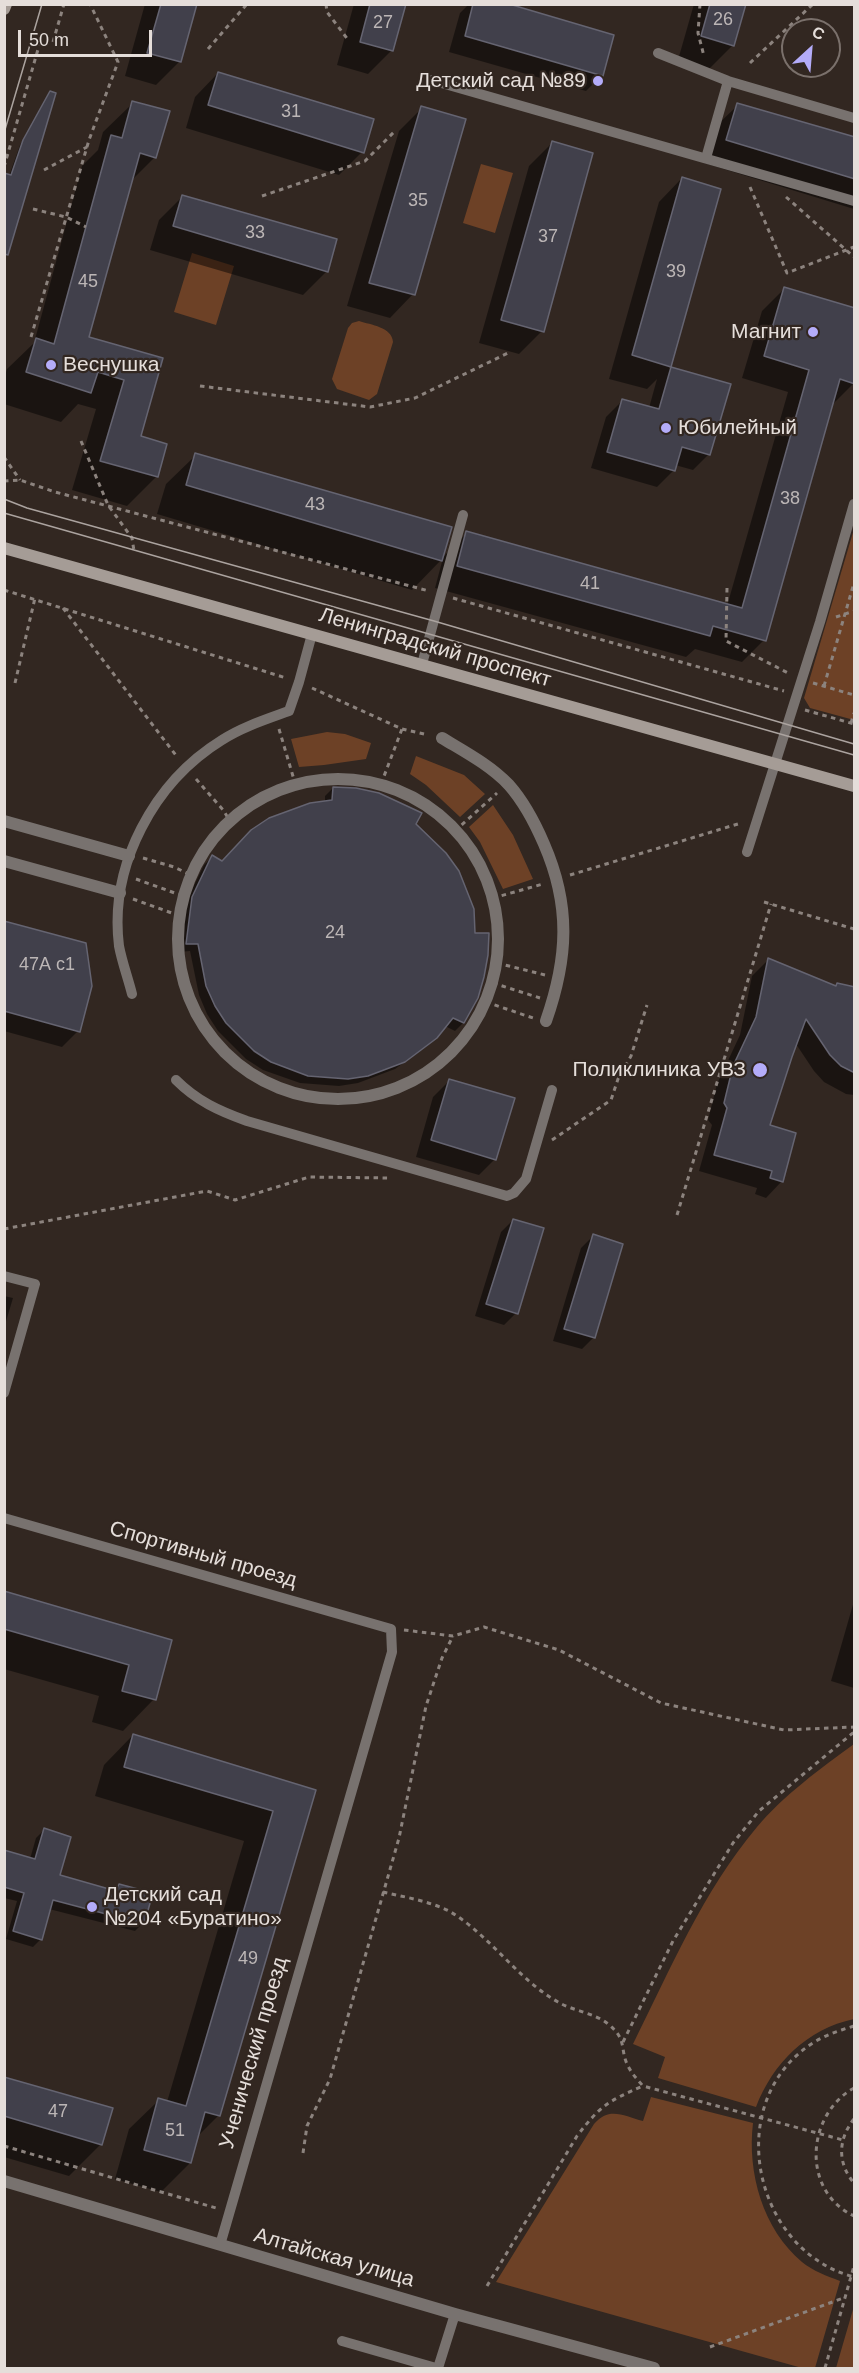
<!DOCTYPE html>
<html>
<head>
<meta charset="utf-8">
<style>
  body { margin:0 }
  #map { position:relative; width:859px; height:2373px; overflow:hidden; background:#322721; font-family:Arial,sans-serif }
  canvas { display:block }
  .frame { position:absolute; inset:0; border:6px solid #e5deda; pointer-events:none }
  .north { position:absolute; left:781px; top:18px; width:60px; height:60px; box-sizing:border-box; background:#322721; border:2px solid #7a706b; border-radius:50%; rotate:26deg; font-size:16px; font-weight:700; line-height:24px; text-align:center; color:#e5deda }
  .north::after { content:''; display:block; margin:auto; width:21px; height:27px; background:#b4acf9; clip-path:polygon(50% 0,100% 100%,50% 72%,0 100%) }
  .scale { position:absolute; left:18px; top:30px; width:134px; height:27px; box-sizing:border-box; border:3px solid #e5deda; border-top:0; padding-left:8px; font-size:18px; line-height:21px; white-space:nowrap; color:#e5deda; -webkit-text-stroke:4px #322721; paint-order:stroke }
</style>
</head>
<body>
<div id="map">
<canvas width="859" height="2373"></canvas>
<div class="frame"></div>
<div class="north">С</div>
<div class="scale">50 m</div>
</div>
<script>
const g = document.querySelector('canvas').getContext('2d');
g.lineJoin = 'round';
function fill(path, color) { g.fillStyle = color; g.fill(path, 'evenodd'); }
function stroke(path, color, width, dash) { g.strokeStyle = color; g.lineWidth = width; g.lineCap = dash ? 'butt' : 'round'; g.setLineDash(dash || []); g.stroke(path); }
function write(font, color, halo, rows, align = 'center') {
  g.font = font + ' Arial,sans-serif'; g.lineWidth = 4.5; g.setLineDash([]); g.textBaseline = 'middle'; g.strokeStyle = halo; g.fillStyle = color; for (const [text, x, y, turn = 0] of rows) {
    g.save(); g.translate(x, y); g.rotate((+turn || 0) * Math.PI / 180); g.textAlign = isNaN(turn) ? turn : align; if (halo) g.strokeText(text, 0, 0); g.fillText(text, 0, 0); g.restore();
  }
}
const green = new Path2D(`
  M481,164L513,173L495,233L463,223Z
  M192,253L234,266L216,325L174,312Z
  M359,321C371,325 392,327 393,342L377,394L369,400L337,389L332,379L348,328L352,323Z
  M854,529V720L810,708L804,698Z
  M327,732L345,734L371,743L366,759L324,765L299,767L291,739Z
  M416,756L464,775L485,794L460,817L426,785L410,774Z
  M493,805L513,835L533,879L503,889L480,842L469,827Z
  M854,1744V2019C807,2029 773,2063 756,2107L658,2078L665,2057L633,2044C670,1970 703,1891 757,1827C782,1797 822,1767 854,1744Z
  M651,2097L753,2123C747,2173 763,2229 802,2262C813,2271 827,2276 840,2281L815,2368H802L496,2282L594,2124C609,2106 624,2116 643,2121Z
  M854,2306V2368H836Z`);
const shadow = new Path2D(`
  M145,4H195L179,62L156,85L125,76Z
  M354,4H404L392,50L368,74L337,65Z
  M469,4H503L602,75L586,91L449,52L460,13Z
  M694,4H744L733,45L709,69L678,60Z
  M218,73L362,152L339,175L186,128L195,97Z
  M50,92L54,94L4,263V176H9L20,145Z
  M133,103L155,157L131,181L87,338L162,359L139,437L157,476L127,506L72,490L96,409L78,404L61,422L4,404V379L7,369L34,343L82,166L98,150L103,132Z
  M738,105L854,138V209L704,163L714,128Z
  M422,108L413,294L390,318L347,306L399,131Z
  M552,143L542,331L519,354L479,343L529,166Z
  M682,178L719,190L669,368L729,385L709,454L693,470L675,465L673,471L657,487L591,468L606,417L623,400L649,408L657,379L647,389L609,379L659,202Z
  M182,197L327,271L303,295L150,250L159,220Z
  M784,289L854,383L831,406L764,640L742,662L695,649L686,657L435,588L443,558L412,590L157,514L166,484L196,455L442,558L467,533L727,606L788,392L742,378L762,311Z
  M333,788L414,825L463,1023L455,1031L445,1026L427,1046L395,1069L358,1083L339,1086L300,1083L263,1070L246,1059L218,1031L207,1014L199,995L190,951L179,952L184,906L204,865L212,857L222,863L325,803V796Z
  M4,923L78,1031L62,1047L4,1031Z
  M768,960L835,987L854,988V1095L846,1094L824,1082L814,1071L796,1044L768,1126L782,1181L766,1198L755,1194L757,1188L699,1171L712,1125L708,1120L717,1084L740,1035L752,976Z
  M450,1080L495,1159L479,1175L416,1157L433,1097Z
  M513,1220L516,1313L504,1325L475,1316L501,1232Z
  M593,1236L594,1337L582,1349L553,1341L581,1248Z
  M4,1296L13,1298L4,1328Z
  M4,1592L170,1641L154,1699L123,1731L92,1722L99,1696L4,1669Z
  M854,1601V1688L831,1681Z
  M133,1735L315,1791L218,2116L197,2137L190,2163L161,2192L115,2179L129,2129L159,2100L167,2102L244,1841L95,1796L104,1765Z
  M44,1830L58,1876L113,1891L119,1885L143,1923L135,1931L49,1909L41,1939L33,1947L6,1939L17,1901L4,1898V1851L30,1859L36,1838Z
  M4,2078L101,2144L69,2176L4,2157Z`);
const building = new Path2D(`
  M161,4H197L181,62L147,53Z
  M370,4H406L393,51L360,42Z
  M473,4H509L614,35L603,76L465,36Z
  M710,4H746L734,46L701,36Z
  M218,72L374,119L364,153L208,105Z
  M50,91L56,93L8,255L4,254V173L11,175L23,140Z
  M132,101L170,111L156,158L140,153L89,337L163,358L141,436L167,444L158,477L100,461L124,380L98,372L91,393L26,372L36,338L54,344L111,135L122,138Z
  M737,103L855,137V179L726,140Z
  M421,106L466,119L415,295L369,283Z
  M552,141L593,153L544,332L501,320Z
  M682,177L721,189L671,367L632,355Z
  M182,195L337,239L328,272L173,226Z
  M784,287L855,308V384L840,379L766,641L713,626L710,636L457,566L466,531L742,608L809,370L764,356Z
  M671,367L731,384L710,455L682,447L675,471L607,452L622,399L659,409Z
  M195,453L452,527L442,561L186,485Z
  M333,787L356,788L379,793L422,813L416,824L446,853L459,871L474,909L475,933H489L488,955L484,977L478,998L464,1023L453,1018L437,1038L405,1062L368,1076L348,1079L308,1076L271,1062L254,1051L226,1023L215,1006L206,986L198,944H186L192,897L212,855L222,861L251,830L269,818L310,803L332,800Z
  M4,921L86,943L92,986L80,1032L4,1011Z
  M768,958L836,986L837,983L855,987V1073L841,1066L830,1055L806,1019L792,1057L770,1125L796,1133L783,1182L770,1178L772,1171L714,1155L727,1108L724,1103L733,1066L756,1017Z
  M449,1079L515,1098L496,1160L431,1140Z
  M513,1219L544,1228L518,1314L486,1304Z
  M593,1234L623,1244L595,1338L564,1329Z
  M4,1591L172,1640L156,1700L122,1691L129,1665L4,1629Z
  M133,1734L316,1790L220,2116L205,2112L191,2163L144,2150L158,2098L186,2106L273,1811L124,1767Z
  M44,1828L71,1837L60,1875L116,1891L119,1884L153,1893L144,1924L53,1900L42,1940L13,1931L24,1893L4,1887V1850L35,1859Z
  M4,2077L113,2108L102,2145L4,2116Z`);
const path = new Path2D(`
  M326,4L327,12L349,41
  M700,4L698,33L704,56
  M53,42L64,4
  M208,49L247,4
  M750,63L813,4
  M4,167L41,39
  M44,170L87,147
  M750,187L787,273L854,247
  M262,196L365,161L394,132
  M786,197L854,257
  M33,209L66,217L86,227
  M31,337L89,140L118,62L90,4
  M200,386L370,407L415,398L508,353
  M81,441L108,505L132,538L134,551
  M4,457L20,480
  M4,481L20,480L55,492L429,591
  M727,588L726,641L790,674
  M4,590L286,678
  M453,598L784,691
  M63,608L178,758
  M836,617L854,611
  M15,683L35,598
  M813,683L854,695
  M824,686L854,583
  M312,688L402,729L428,735
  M805,710L854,724
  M851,723L854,713
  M279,729L295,783
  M196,779L224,811L229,820
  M381,784L402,729
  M455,831L497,793
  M143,858L174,867L191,875
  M570,875L741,823
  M136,879L183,896
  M493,898L543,884
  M133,899L180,916
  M764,902L854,929
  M497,963L545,975
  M493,983L540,998
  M486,1002L533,1018
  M552,1140L611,1100L618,1079L631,1056L647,1005
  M677,1215L771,904
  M4,1229L207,1191L235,1200L309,1177L390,1178
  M404,1630L453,1636L484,1627L559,1650L661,1703L784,1730L854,1727
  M383,1892C404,1897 429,1901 449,1911C490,1935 517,1979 558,2002C573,2011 595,2013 608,2024C627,2039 620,2048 627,2064C631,2073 637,2079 643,2086L843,2140
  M854,2026C841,2030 828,2034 816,2041C721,2098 751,2250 854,2277
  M623,2042L673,1941L733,1843L759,1811L854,1732
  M854,2088C806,2115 801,2191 854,2216
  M854,2119C838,2139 837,2163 854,2183
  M4,2146L216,2208
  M303,2153L307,2126L330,2079L399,1838L426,1706L442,1658L453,1636
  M487,2286L577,2136C600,2106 608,2101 643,2086
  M710,2347L846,2297
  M825,2368L854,2266`);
const service = new Path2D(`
  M658,53L728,81L854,118
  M431,80L854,201
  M706,158L728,81
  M422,664L463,515
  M747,852L820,622L854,504
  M132,994C128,978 122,962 119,946C109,865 154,782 222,740C242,727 267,719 289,711L299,682L312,634
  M176,1080C197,1101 219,1111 247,1121L507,1196L514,1193L526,1179L552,1090
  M4,1276L35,1284L4,1393
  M4,1518L391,1629L392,1652L220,2245
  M342,2341L436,2368
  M438,2368L455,2314`);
const pedestrian = new Path2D(`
  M442,738C465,752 490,765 509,785C524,802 535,823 544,844C571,906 568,958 546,1021
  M178 939a160 160 0 1 1 320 0a160 160 0 1 1-320 0Z
  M4,821L129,856
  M4,861L120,893`);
const minor = new Path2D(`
  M4,2181L455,2314L654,2368`);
const secondary = new Path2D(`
  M4,9L6,4
  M4,548L854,786`);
const tram = new Path2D(`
  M4,133L42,4
  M4,499L27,508L434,621L854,744
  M4,513L854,755`);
const markers = [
  [598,81,6,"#b4acf9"],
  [813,332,6,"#b4acf9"],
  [51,365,6,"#b4acf9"],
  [666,428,6,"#b4acf9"],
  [760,1070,8,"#b4acf9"],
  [92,1907,6,"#b4acf9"]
];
const numberNames = [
  ["26",723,20],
  ["27",383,23],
  ["31",291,112],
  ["35",418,201],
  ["33",255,233],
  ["37",548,237],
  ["39",676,272],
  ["45",88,282],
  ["38",790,499],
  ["43",315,505],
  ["41",590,584],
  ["24",335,933],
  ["47А с1",47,965],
  ["49",248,1959],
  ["47",58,2112],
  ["51",175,2131]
];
const poiNames = [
  ["Детский сад №89",586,81],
  ["Магнит",801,332],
  ["Веснушка",63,365,"left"],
  ["Юбилейный",678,428,"left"],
  ["Поликлиника УВЗ",746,1070],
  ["Детский сад",104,1895,"left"],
  ["№204 «Буратино»",104,1919,"left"]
];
const streetNames = [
  ["Ленинградский проспект",435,648,16],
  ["Спортивный проезд",203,1555,16],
  ["Ученический проезд",254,2053,-74],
  ["Алтайская улица",334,2258,16]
];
fill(green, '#6d4126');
fill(shadow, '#0007');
fill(building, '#41404b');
stroke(building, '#656471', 1.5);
stroke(path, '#8c837e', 3, [4.5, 4.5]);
stroke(service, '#78726f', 10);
stroke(pedestrian, '#78726f', 12);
stroke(minor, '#78726f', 12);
stroke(secondary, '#a59c96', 12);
stroke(tram, '#aba39f', 1.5);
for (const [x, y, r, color] of markers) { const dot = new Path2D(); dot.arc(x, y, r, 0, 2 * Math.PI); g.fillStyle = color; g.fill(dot); stroke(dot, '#322721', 2); }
write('18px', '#bcb6b6', null, numberNames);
write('21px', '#e5deda', '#322721', poiNames, 'right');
write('21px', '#e5deda', '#322721', streetNames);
</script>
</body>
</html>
